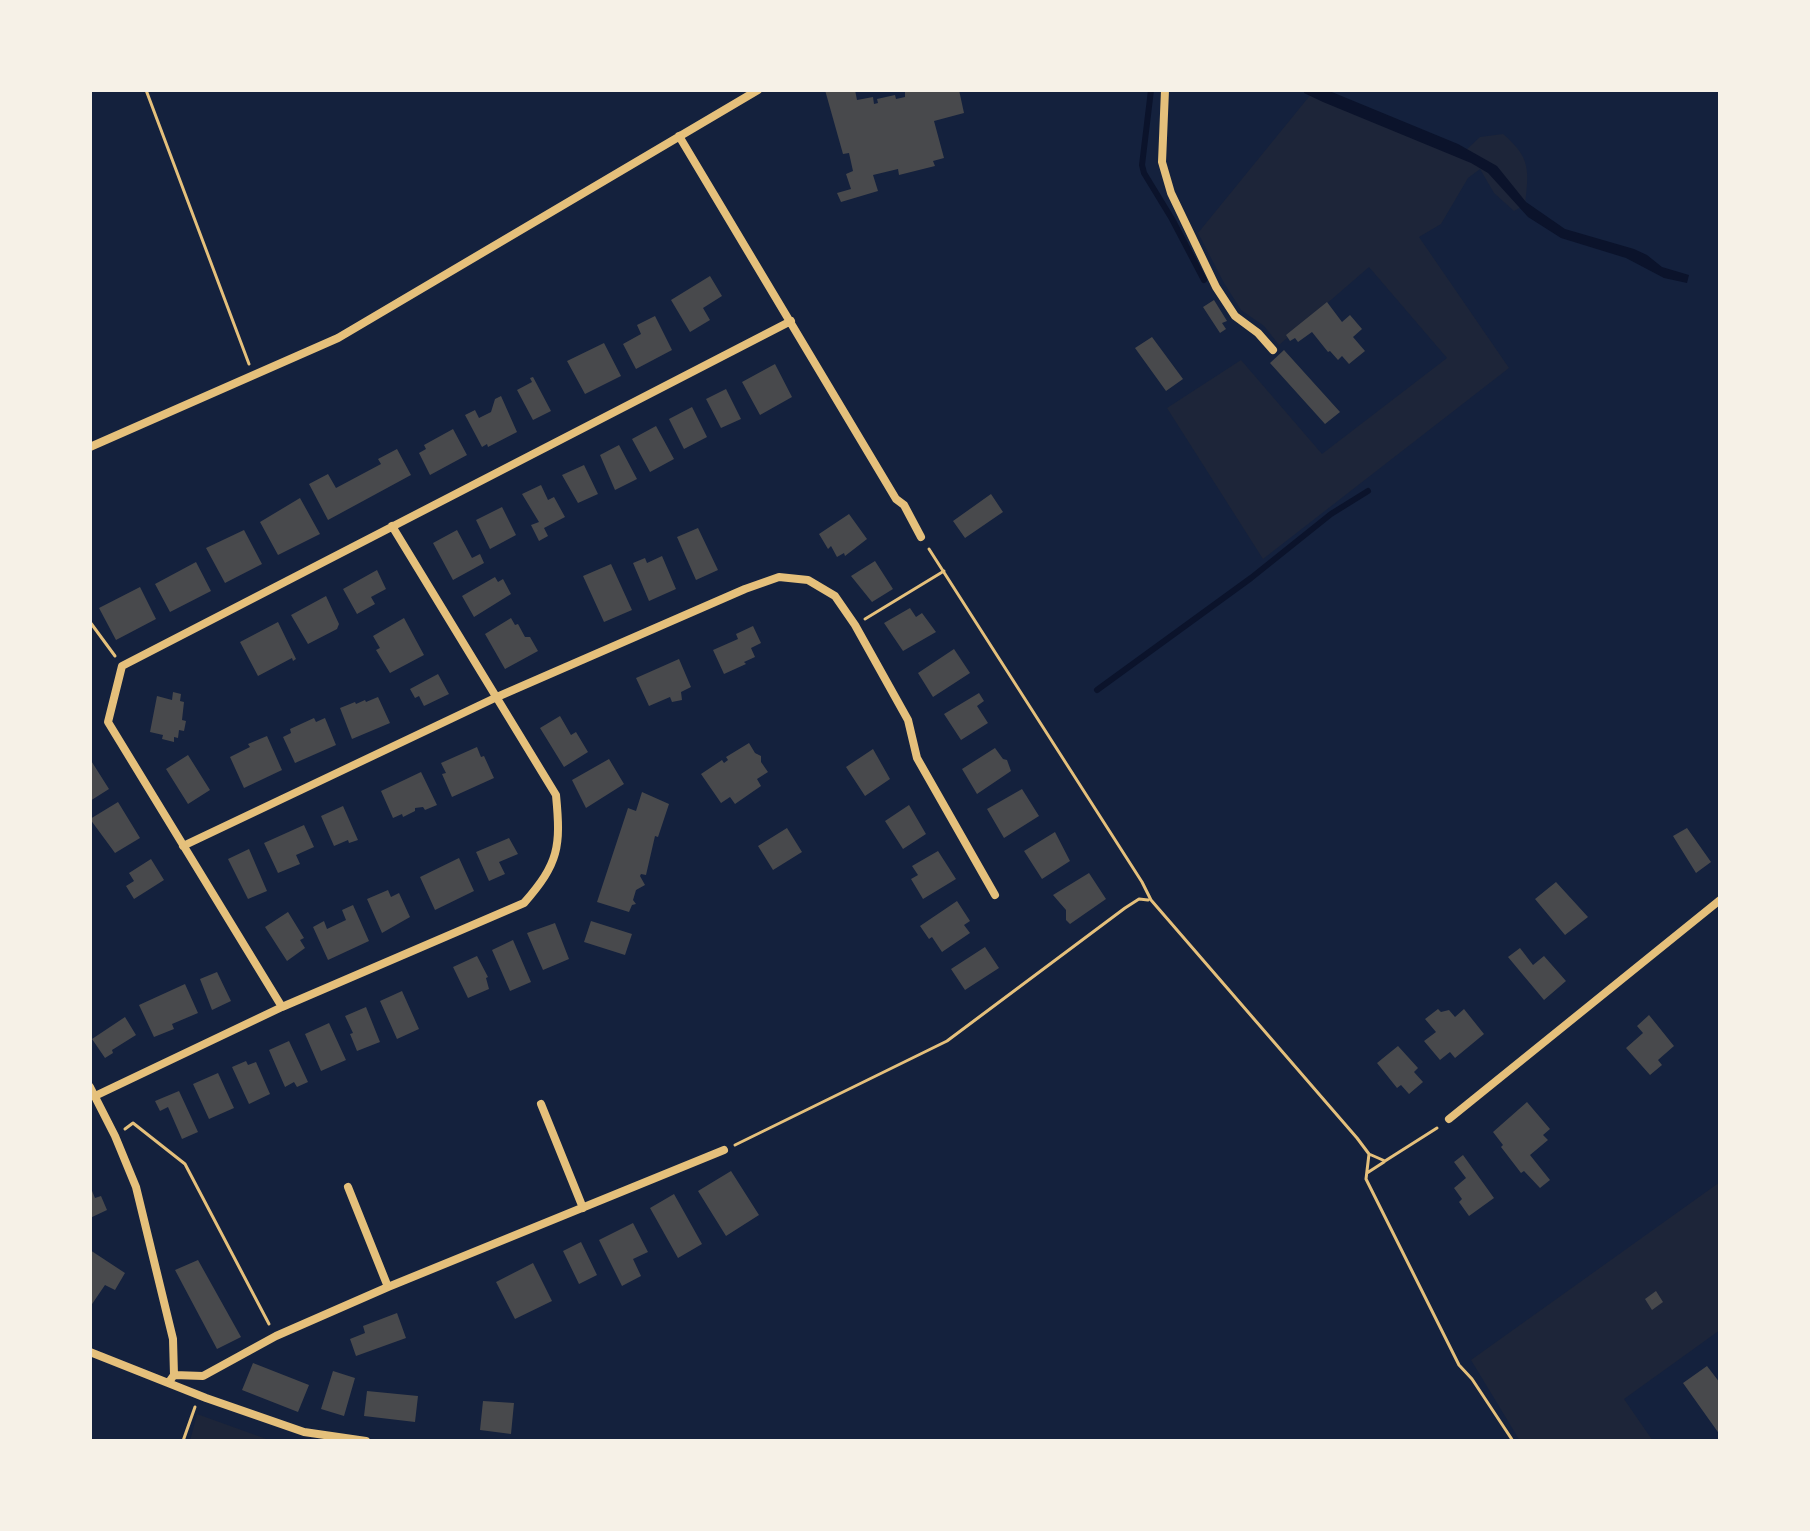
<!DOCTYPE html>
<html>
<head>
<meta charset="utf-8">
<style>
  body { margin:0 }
  #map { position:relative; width:1810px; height:1531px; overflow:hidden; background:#14213d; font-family:"Playfair Display",serif }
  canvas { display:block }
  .frame { position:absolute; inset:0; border:92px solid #f6f1e7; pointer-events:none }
</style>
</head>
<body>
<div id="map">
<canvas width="1810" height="1531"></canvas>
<div class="frame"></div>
</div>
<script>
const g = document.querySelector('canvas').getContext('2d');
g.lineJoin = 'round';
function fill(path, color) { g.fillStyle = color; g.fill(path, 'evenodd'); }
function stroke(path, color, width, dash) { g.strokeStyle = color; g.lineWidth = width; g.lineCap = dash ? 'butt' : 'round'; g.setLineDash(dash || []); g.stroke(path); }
const green = new Path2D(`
  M1312,93L1465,151L1480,137L1503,134C1531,158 1529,170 1525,205L1514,211L1494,193L1480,169L1468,178L1441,224L1419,237L1509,368L1263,559L1167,408L1241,360L1322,454L1447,358L1369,267L1279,345L1264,326L1241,310L1224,283L1198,233Z
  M1720,1182V1330L1624,1399L1653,1441H1520L1471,1360Z
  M197,1414L272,1441H190Z`);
const water = new Path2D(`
  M1304,90H1327L1458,144L1497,166L1526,202L1565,229L1634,249L1647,255L1662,267L1689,275L1687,283L1664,278L1626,258L1561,238L1528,217L1488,173L1471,163L1323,102L1304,93Z`);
const stream = new Path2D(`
  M1151,90L1142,165L1144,173L1172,219L1204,280
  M1097,690L1251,578L1331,514L1368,491`);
const building = new Path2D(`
  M825,90H855L857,100L873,97L874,104L878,103L877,99L895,95L896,99L905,97V90H959L964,113L934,121L944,158L933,161L935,166L899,175L898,169L873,175L878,191L841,202L837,193L851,189L846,174L853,171L849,153L843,154Z
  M710,276L722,296L703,308L710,320L690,332L671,300Z
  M1214,300L1227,321L1222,323L1226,329L1220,333L1203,307Z
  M1327,302L1342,322L1350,315L1362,329L1353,337L1365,351L1349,364L1342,356L1338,360L1330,351L1328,352L1312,332L1298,342L1295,338L1290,341L1286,335Z
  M655,316L672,350L636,369L623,344L641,334L637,325Z
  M1152,337L1183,379L1166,391L1135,348Z
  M604,343L621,376L585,394L567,361Z
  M1284,350L1340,412L1325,424L1270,363Z
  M775,364L792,397L760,415L742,382Z
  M533,377L551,411L533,420L517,390L532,382L530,378Z
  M726,389L741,419L721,428L706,399Z
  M501,396L517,432L488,447L487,444L482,447L465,415L475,410L479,418L491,412L495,399Z
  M692,407L707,437L684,449L669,419Z
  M656,426L674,459L650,472L632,439Z
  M453,429L467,455L430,475L419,453L426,449L424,445Z
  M619,445L637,479L615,490L600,455Z
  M397,449L411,475L328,520L309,484L328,474L336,488L381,464L378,459Z
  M584,465L598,494L578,503L562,475Z
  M541,485L548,500L554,497L565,517L544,528L548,536L539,541L531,525L539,522L522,494Z
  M991,494L1003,512L965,538L953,521Z
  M300,498L320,534L278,555L260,522Z
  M502,507L516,535L490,549L476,520Z
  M849,514L867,539L845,556L844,553L837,557L831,546L828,549L819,534Z
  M698,528L718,570L696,580L677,537Z
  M244,530L262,564L225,583L206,548Z
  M457,530L472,558L480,554L484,563L453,580L433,543Z
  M662,556L676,589L649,601L633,563L645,558L647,563Z
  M875,561L893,589L872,602L851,576Z
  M196,562L211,591L170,612L155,584Z
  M611,564L632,610L604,622L583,576Z
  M377,570L386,589L371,597L375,604L357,614L343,589Z
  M495,577L498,582L503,579L511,594L474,617L462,596Z
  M140,587L156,619L116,640L99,608Z
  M326,596L339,624L337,629L308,644L291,615Z
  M910,608L916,617L922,613L936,632L903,651L884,623Z
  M404,618L424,655L390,673L376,650L380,648L373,636Z
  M511,618L515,625L518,624L525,637H530L538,651L505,669L485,634Z
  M278,622L296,659L293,661L292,658L258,676L240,642Z
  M753,626L761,643L751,648L755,657L744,662L746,664L724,674L713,650L738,639L736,634Z
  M954,649L970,673L933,697L918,673Z
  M679,659L691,687L681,692L682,700L672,702L670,697L649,706L636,678Z
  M438,674L449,694L424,706L419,696L415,698L410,689Z
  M173,692L181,694L180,701L184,702L182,720L186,721L184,731L179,730L178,738L174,737V742L162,739L163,735L150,732L157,696L172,700Z
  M979,693L984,701L977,706L988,723L961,740L944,714Z
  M378,697L390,723L352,739L340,708L355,702L356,704L365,700L366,702Z
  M560,716L571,735L576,732L588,752L564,767L540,728Z
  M314,718L316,722L325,718L336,745L295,763L283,737L291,733L290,729Z
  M267,736L282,770L244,788L230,757L250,747L248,744Z
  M749,743L755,753L761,756V762L768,772L757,779L761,786L735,804L730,797L721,803L701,774L722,760L724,763L728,760L726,757Z
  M477,747L481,757L484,756L494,778L452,797L442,774L446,773L441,763Z
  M995,748L1003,759L1007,760L1011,771L977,794L962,769Z
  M873,749L890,779L865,796L846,767Z
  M188,755L210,790L188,804L166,769Z
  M90,759L109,789L90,801Z
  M609,759L624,784L586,808L572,780Z
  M421,772L437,805L425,810L423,807L415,808V811L403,817L402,814L393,818L381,791Z
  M1022,789L1039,816L1004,838L987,809Z
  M642,792L669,804L658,837L655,836L646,875L641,874L640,876L645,885L636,890L633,900L636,904L632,905L629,912L597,902L628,808L636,811Z
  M118,802L140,838L115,853L90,819Z
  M909,805L926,834L903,849L885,821Z
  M343,806L358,840L349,843L348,840L334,846L321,816Z
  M304,825L314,847L296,855L300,864L278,873L264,843Z
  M787,828L802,852L773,870L758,846Z
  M1687,828L1711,862L1696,873L1673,836Z
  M1055,832L1070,861L1042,879L1024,851Z
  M509,838L518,854L499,862L505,874L489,881L476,852Z
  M249,849L267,891L248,899L228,859Z
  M938,851L956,879L923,899L911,879L918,875L912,866Z
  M459,858L474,891L435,910L420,877Z
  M151,859L164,880L134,899L126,886L134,881L129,873Z
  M1089,873L1106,899L1070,924L1066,920V910L1053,895Z
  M1556,882L1588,917L1565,935L1535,899Z
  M388,890L391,897L399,893L410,917L382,933L367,899Z
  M957,901L970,921L964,925L970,933L942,952L932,937L929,939L920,926Z
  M353,905L369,941L328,960L313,927L324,921L327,929L346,920L342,910Z
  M288,912L304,938L300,940L305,948L287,961L265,927Z
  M591,921L632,934L625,955L584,942Z
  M555,923L569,959L543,970L527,933Z
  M513,940L531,982L510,991L492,950Z
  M985,947L999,968L965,990L951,969Z
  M1520,948L1533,965L1544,956L1566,981L1544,1000L1508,957Z
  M477,956L488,977L486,978L489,989L468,998L453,967Z
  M217,972L231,1001L212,1010L200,979Z
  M185,984L198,1013L172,1024L174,1029L154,1037L139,1005Z
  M402,991L419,1029L397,1039L380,1001Z
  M366,1007L380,1042L357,1051L350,1034L353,1033L345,1016Z
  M1438,1009L1441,1012L1449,1010L1455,1017L1464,1009L1484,1034L1455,1058L1450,1052L1440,1060L1424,1041L1436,1032L1425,1019Z
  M1649,1015L1674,1046L1658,1060L1662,1065L1650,1075L1626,1048L1643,1033L1637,1026Z
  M125,1017L136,1035L112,1050L113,1053L105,1058L92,1039Z
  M329,1023L346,1060L321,1071L305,1034Z
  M289,1041L308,1082L297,1087L294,1082L285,1087L269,1050Z
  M1398,1046L1418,1068L1414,1072L1423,1082L1409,1094L1401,1085L1397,1088L1377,1063Z
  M246,1061L248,1065L256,1062L270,1094L249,1104L232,1067Z
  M218,1073L234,1108L209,1119L193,1084Z
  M179,1091L198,1132L182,1139L168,1107L160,1111L155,1101Z
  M1527,1102L1550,1129L1543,1135L1548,1140L1530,1155L1550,1180L1540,1188L1524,1171L1521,1173L1501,1147L1503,1145L1493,1132Z
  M1463,1155L1494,1198L1469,1216L1459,1202L1462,1199L1454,1188L1466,1178L1454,1162Z
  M731,1171L759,1215L726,1236L698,1191Z
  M90,1186L95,1198L101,1196L107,1210L90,1218Z
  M674,1194L702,1244L678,1258L650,1208Z
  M633,1223L648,1252L633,1259L641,1276L622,1286L599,1240Z
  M581,1242L597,1275L579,1284L563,1251Z
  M90,1250L125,1273L115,1290L105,1285L90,1307Z
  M198,1260L241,1337L217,1349L175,1270Z
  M533,1263L552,1301L515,1319L496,1282Z
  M1656,1291L1663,1302L1652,1310L1645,1299Z
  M397,1313L406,1338L356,1356L350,1339L365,1333L363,1326Z
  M253,1363L309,1385L298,1412L242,1390Z
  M1707,1366L1720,1383V1435L1683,1383Z
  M333,1371L355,1378L344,1416L321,1409Z
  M367,1391L418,1396L415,1422L364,1416Z
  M483,1401L514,1403L511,1434L480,1430Z`);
const path = new Path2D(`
  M146,90L249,364
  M929,549L1142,882L1151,900L1357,1138L1369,1154L1366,1179L1459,1365L1472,1379L1513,1441
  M865,619L944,571
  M90,622L115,656
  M125,1129L133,1123L185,1164L269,1324
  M735,1145L947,1041L1125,908L1139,899L1148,900
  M1369,1154L1385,1161L1437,1128
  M1367,1173L1384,1162
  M183,1441L195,1407`);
const minor = new Path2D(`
  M1165,90L1162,162L1171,193L1216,287L1235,316L1258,333L1273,350
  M679,136L896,499L904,505L921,537
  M90,447L338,338L758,90
  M183,846L497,697L745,589L779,577L808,580L835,596L855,625L908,720L917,758L995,895
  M282,1007L108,722L122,666L791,321
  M90,1087L115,1136L136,1187L173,1339L174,1375L169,1382
  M95,1096L282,1007L524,903C559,863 561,847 556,795L392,526
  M541,1104L583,1208
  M1449,1119L1720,900
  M348,1187L388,1287
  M90,1352L206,1398L304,1432L366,1441
  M174,1375L203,1376L276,1336L388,1287L724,1150`);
fill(green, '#1d2539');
fill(water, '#0b132b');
stroke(stream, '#0b132b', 6);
fill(building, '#48494c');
stroke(path, '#e5c07b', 3);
stroke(minor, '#e5c07b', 8);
</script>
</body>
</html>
